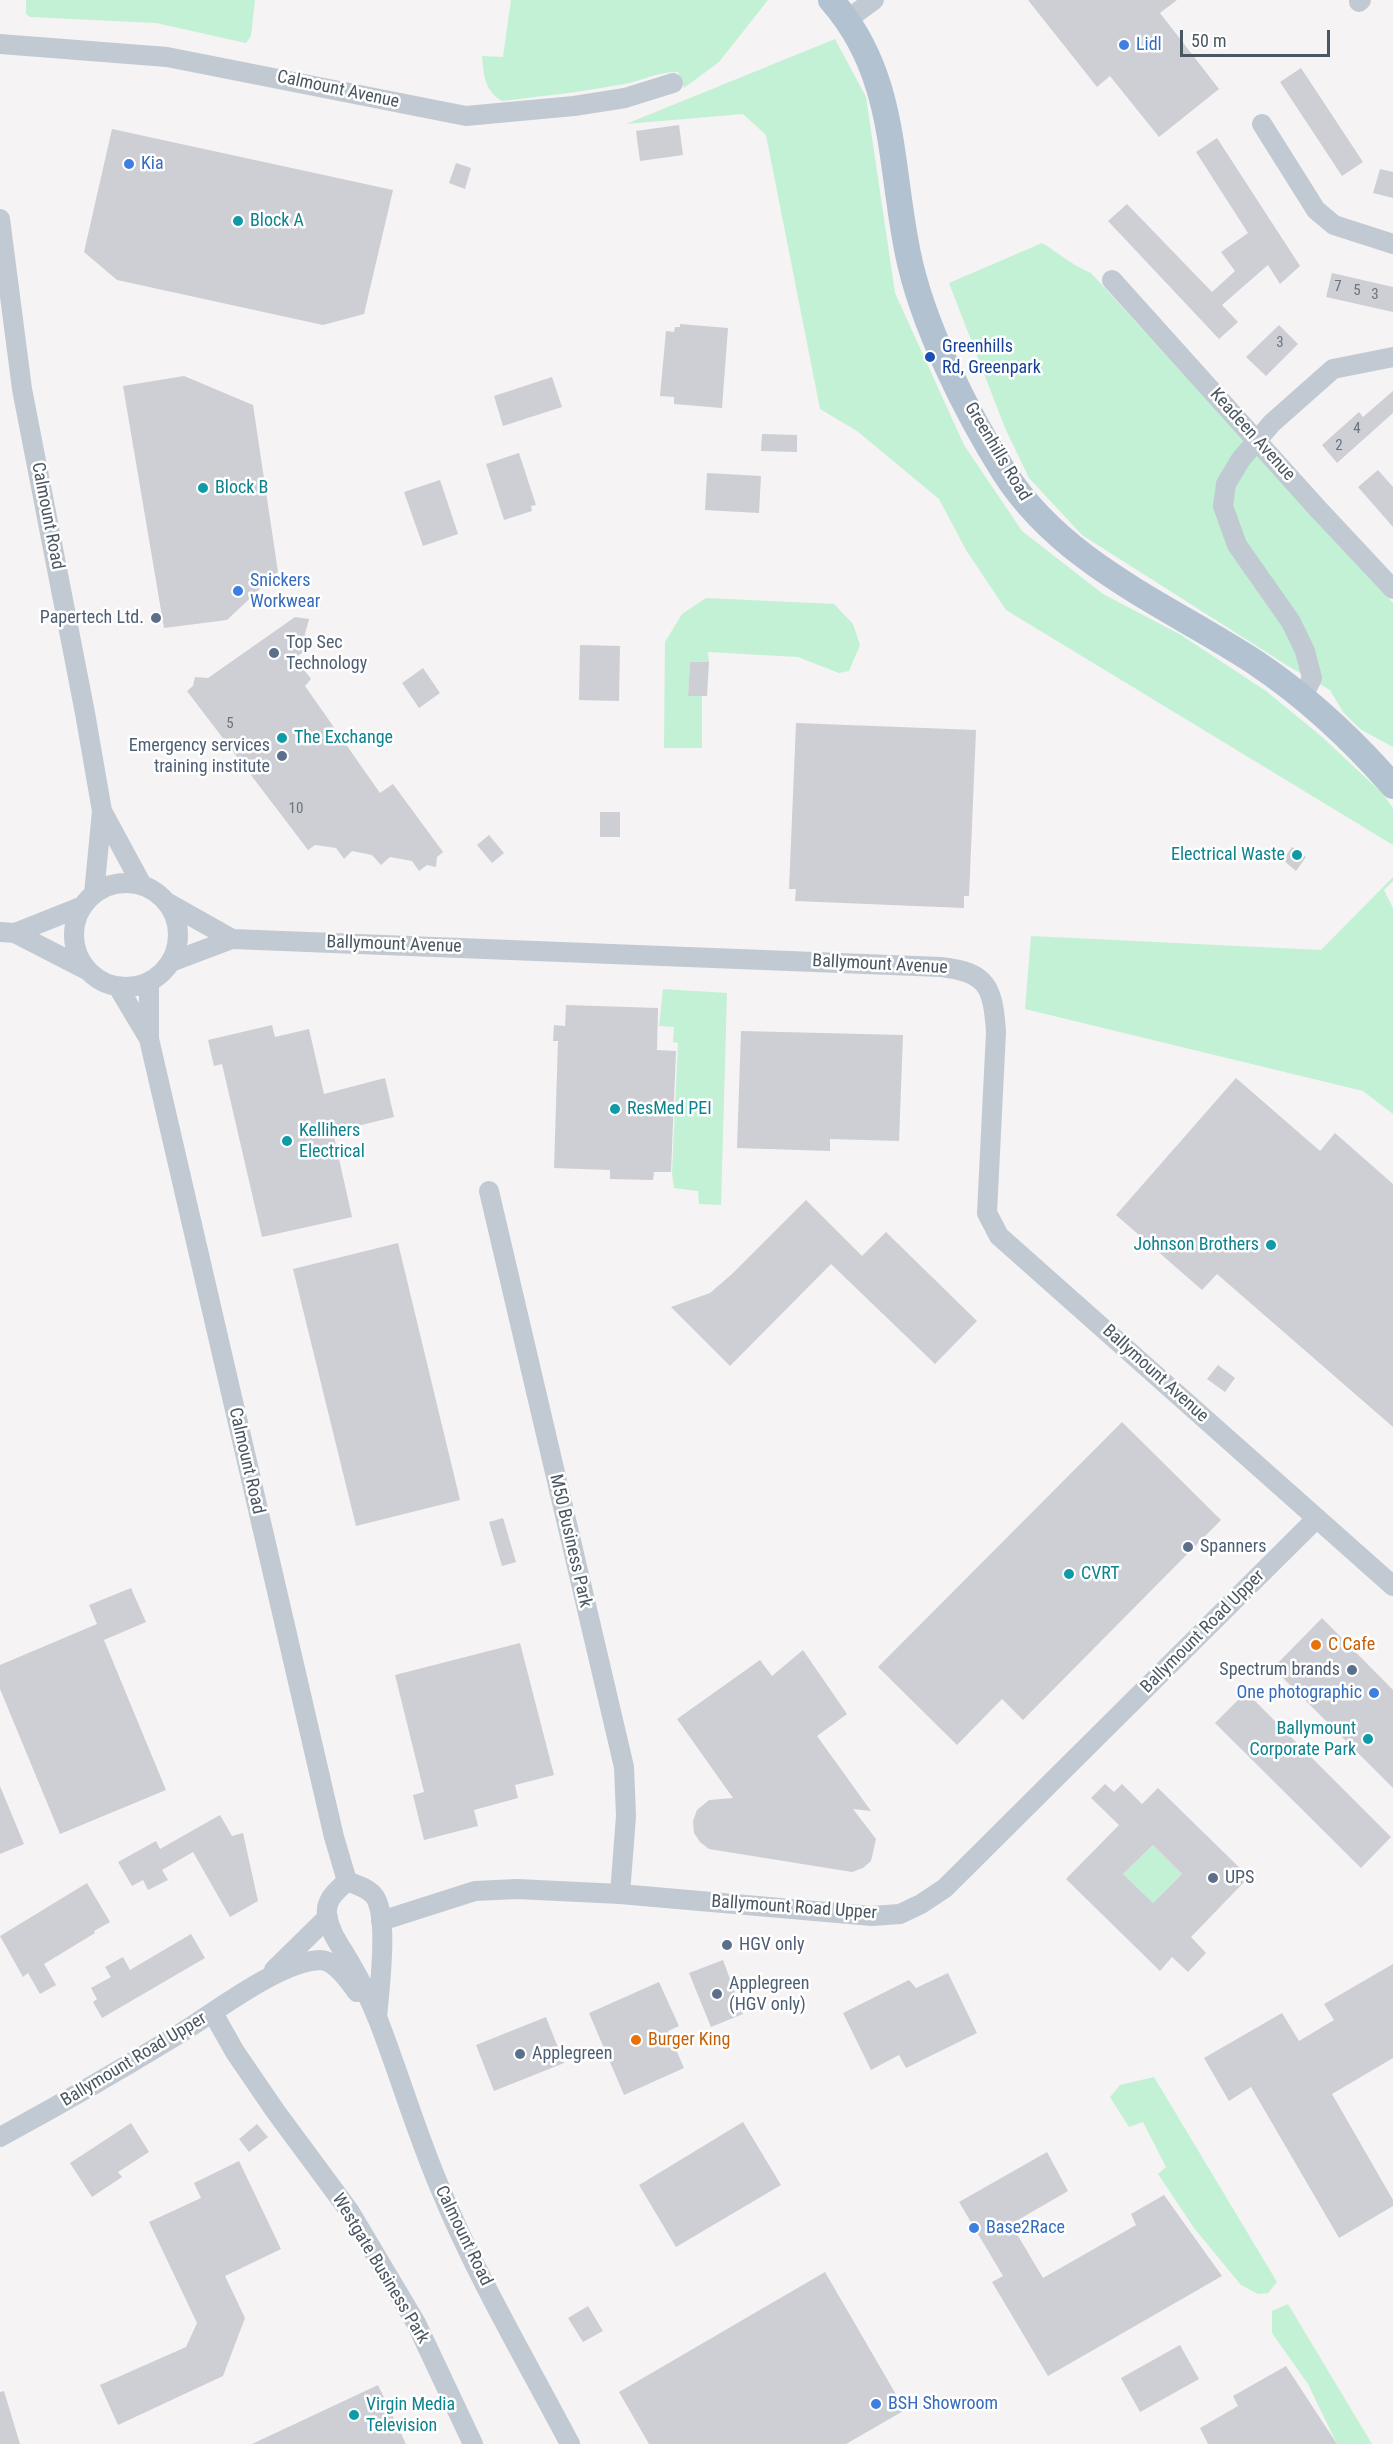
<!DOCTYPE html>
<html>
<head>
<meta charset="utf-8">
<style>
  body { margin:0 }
  #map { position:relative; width:1393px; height:2444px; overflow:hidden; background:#f5f3f3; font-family:"Roboto Condensed",sans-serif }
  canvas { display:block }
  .scale { position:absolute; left:1180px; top:30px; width:150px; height:27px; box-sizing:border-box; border:3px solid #4a5661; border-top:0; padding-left:8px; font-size:18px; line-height:21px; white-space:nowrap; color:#4a5661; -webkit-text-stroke:4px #fff; paint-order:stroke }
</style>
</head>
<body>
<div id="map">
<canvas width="1393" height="2444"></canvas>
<div class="scale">50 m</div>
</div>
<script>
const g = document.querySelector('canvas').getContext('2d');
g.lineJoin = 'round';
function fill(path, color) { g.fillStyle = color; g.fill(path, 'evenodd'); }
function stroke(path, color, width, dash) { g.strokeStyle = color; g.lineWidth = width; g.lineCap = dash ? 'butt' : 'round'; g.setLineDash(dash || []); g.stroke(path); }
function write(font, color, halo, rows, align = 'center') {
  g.font = font + ' "Roboto Condensed",sans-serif'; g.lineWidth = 5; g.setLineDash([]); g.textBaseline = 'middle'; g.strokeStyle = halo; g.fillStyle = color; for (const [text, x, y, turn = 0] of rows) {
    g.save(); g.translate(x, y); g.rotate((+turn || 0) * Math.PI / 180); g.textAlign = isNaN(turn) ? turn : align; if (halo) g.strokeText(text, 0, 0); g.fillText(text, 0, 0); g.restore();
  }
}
const green = new Path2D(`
  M26,0H255L251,36L246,43L156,23L30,17L26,14Z
  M511,0H768L719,62L684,88L678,72C659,71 642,81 624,84C583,92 543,96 502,101C484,90 484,75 482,56L503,57Z
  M835,39L866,97L895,293L964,445L1022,531L1103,594L1181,635L1266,691L1321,736L1382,793L1393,808V845L1006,610L966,550L939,499L857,431L820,409L766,135L743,114L626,124Z
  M1042,243C1059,253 1073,266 1091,273L1393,603V747L1360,729L1343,712L1330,690L1288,666L1082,535L1029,478L1005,428L949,283Z
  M706,598L834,604L853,624L860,645L849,671L839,673L798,657L708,652L709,662H690L688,696H702V748H664L665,642L682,614Z
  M1393,877V881L1384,890L1393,908V1114L1363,1091L1025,1009L1031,936L1321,950Z
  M663,989L727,993L721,1205L699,1204L698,1191L674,1188L672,1173L678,1043L673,1042L674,1027L659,1026Z
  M1153,1845L1182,1874L1153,1903L1123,1874Z
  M1154,2077L1277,2282L1268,2293L1258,2294L1241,2285L1194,2228L1158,2174L1166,2167L1143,2122L1129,2127L1110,2097L1120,2085Z
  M1288,2304L1372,2444H1337L1308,2384L1272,2333V2311Z`);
const building = new Path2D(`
  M1028,0H1177L1160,13L1219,89L1159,137L1110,76L1097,87Z
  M1301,68L1363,162L1342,176L1280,82Z
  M679,125L683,155L640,161L636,131Z
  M112,129L393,190L364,314L323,325L117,280L84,252Z
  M1217,138L1300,266L1280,284L1268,265L1222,305L1238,322L1219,339L1108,221L1127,204L1212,292L1235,271L1221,252L1248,233L1196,152Z
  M456,163L471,168L465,189L449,183Z
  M1380,169L1393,172V198L1373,193Z
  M1332,273L1393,287V312L1326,297Z
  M680,324L728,328L722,408L674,404V397L660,396L666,331L674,332L675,327H680Z
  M1279,325L1298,344L1266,376L1246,357Z
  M184,376L253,405L278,572L227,620L164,628L123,386Z
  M552,377L562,407L503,426L494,396Z
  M1393,391V413L1337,463L1322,445L1359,412L1363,417Z
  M762,434L797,435V452L761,451Z
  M519,453L536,505L531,506L532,511L504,520L486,464Z
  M1378,470L1393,487V527L1358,487Z
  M707,473L761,476L759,513L705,510Z
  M440,480L458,534L423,546L404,492Z
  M295,617L309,619L305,634L313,645L295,658L311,679L305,686L380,793L393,784L443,852L437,857L436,867L427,865L419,871L412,861L390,857L381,865L372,855L352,851L344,859L336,848L315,845L308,850L187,691L193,686L195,677L208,678Z
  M580,645L620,646L619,701L579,700Z
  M690,662H709L707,696H688Z
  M423,668L440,693L419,708L402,683Z
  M796,723L976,730L969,896H964V908L795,901L796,889H789Z
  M600,812H620V837H600Z
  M489,835L504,853L492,863L477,845Z
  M1292,847L1306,857L1296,871L1283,860Z
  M566,1005L658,1008L657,1050L676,1051L671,1172H654L653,1180L610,1179V1170L554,1168L558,1041H553L554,1025L565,1026Z
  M272,1025L275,1037L309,1029L324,1094L385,1078L394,1117L333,1132L352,1217L262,1237L222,1064L214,1066L208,1040Z
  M741,1031L903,1035L899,1141L830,1139V1151L737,1148Z
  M1236,1078L1320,1151L1335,1133L1393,1184V1427L1217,1274L1202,1290L1116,1215Z
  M806,1200L862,1256L886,1232L977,1321L935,1364L831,1264L730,1366L671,1307L710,1293L732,1274Z
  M398,1243L460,1500L356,1526L293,1269Z
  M1218,1365L1235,1378L1225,1392L1207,1379Z
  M1122,1422L1221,1520L1023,1720L1002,1699L957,1745L878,1667Z
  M503,1518L516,1562L502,1566L489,1522Z
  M131,1588L146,1622L104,1640L166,1790L60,1834L0,1689V1665L97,1624L89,1605Z
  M1322,1618L1393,1690V1788L1273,1668Z
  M520,1643L554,1775L515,1785L518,1798L474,1810L478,1826L424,1840L413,1795L424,1792L395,1675Z
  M803,1650L847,1714L817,1736L871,1811L853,1809L876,1839L871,1861L863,1868L852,1872L709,1849L700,1842L694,1833L693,1821L697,1810L709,1800L733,1798L677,1719L760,1660L772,1676Z
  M1246,1692L1391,1837L1361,1868L1215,1723Z
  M1105,1784L1114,1792L1122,1784L1142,1804L1158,1788L1249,1877L1191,1937L1206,1953L1188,1972L1172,1957L1160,1971L1066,1879L1119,1825L1091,1798ZM1153,1845L1182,1874L1153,1903L1123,1874Z
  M0,1786L24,1844L0,1854Z
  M220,1815L232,1836L243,1833L258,1901L230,1917L193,1852L162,1870L168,1880L148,1890L143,1880L132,1886L118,1862L156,1841L160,1849Z
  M87,1883L110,1922L94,1931L95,1933L44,1964L56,1985L40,1994L28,1973L23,1977L0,1936Z
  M191,1934L205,1958L102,2018L93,2002L97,1999L91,1988L111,1977L105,1967L123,1957L130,1970Z
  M723,1960L743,2014L711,2027L689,1973Z
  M1393,1964V2058L1332,2094L1393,2200V2206L1339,2238L1251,2087L1229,2101L1204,2058L1282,2013L1299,2041L1334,2020L1324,2004Z
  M948,1973L977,2033L906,2068L899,2055L871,2070L843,2013L909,1980L916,1988Z
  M659,1982L679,2026L668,2031L684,2068L624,2095L589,2013Z
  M546,2017L564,2063L494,2091L476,2045Z
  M743,2122L781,2185L676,2247L639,2185Z
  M131,2123L149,2152L118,2172L122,2177L92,2197L70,2163Z
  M257,2124L268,2137L249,2152L239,2139Z
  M1047,2152L1068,2191L1011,2224L1043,2278L1136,2225L1131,2214L1164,2195L1222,2276L1048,2376L992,2282L1003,2276L959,2202Z
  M239,2161L281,2249L225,2276L245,2318L223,2376L118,2425L100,2385L186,2347L197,2323L149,2222L201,2198L194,2183Z
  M825,2272L905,2410L846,2444H649L619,2392Z
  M588,2306L603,2331L583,2342L568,2318Z
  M1180,2345L1199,2379L1140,2412L1121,2378Z
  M1286,2366L1337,2444H1208L1200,2428L1238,2406L1233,2396Z
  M378,2385L406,2444H252Z
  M4,2391L20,2444H0V2392Z`);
const minor = new Path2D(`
  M1359,2L1361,0
  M848,19L874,0
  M0,44L167,57L466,116L574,106L625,98L673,83
  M1262,124L1316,210L1334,225L1393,244
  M0,219L22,389L85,713L102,811L94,894
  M1112,280L1318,509L1393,589
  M1303,696L1312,678L1305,651L1291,622L1237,545L1223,506L1226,484L1241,459L1272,423L1333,369L1393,357
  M102,811L142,885
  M74 935a52 52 0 1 1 104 0a52 52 0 1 1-104 0Z
  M168,903L232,939
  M0,932L15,933L83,906
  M15,933L87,970
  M171,962L232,939L941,967C988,972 993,988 996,1032L987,1213L999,1236L1393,1586
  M149,982V1039L334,1837L347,1881
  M118,987L149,1039
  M489,1191L624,1767L626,1816L620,1894
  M381,1921L475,1891L517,1889L620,1894L872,1916L900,1914L921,1904L945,1888L1317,1518
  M274,1970L328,1917
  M213,2013L235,2052L276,2112L350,2212L416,2323L473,2444
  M377,2018C379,1991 389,1919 375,1897C369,1888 357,1885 347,1881C337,1891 325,1899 327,1915C330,1935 344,1950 353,1968C362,1983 370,2000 377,2017C399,2073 416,2132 440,2188C476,2276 526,2360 570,2444
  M0,2137C61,2104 120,2070 179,2034C214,2013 280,1961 320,1960C335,1960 349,1981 357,1992`);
const major = new Path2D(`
  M831,0C897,75 889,163 908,254C922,323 966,412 1004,472C1062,563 1165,604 1253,661C1306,696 1351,738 1393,786`);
const markers = [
  [1124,45,6,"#3f7fe0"],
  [129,164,6,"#3f7fe0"],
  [238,221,6,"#0f9aa8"],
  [930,357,6,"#1a4fb4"],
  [203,488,6,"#0f9aa8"],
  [238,591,6,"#3f7fe0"],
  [156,618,6,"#5c6f8a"],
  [274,653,6,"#5c6f8a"],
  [282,738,6,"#0f9aa8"],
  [282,756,6,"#5c6f8a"],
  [1297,855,6,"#0f9aa8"],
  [615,1109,6,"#0f9aa8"],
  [287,1141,6,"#0f9aa8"],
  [1271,1245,6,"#0f9aa8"],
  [1188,1547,6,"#5c6f8a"],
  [1069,1574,6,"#0f9aa8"],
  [1316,1645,6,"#e8710a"],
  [1352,1670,6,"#5c6f8a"],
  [1374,1693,6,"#3f7fe0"],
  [1368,1739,6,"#0f9aa8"],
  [1213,1878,6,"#5c6f8a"],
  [727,1945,6,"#5c6f8a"],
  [717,1994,6,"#5c6f8a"],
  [636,2040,6,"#e8710a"],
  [520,2054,6,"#5c6f8a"],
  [974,2228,6,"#3f7fe0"],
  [876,2404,6,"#3f7fe0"],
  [354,2415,6,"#0f9aa8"]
];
const numberNames = [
  ["7",1338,287],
  ["5",1357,291],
  ["3",1375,295],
  ["3",1280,343],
  ["4",1357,429],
  ["2",1339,446],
  ["5",230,724],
  ["10",296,809]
];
const shopNames = [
  ["Lidl",1136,45],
  ["Kia",141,164],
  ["Snickers",250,581],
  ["Workwear",250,602],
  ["One photographic",1362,1693,"right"],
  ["Base2Race",986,2228],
  ["BSH Showroom",888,2404]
];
const streetNames = [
  ["Calmount Avenue",338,90,12],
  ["Keadeen Avenue",1252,435,48],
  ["Greenhills Road",997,452,59],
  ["Calmount Road",47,516,79],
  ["Ballymount Avenue",394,945,2],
  ["Ballymount Avenue",880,965,3],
  ["Ballymount Avenue",1155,1374,42],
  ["Calmount Road",246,1461,77],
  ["M50 Business Park",570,1541,77],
  ["Ballymount Road Upper",1203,1632,-45],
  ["Ballymount Road Upper",794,1908,4],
  ["Ballymount Road Upper",134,2060,-31],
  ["Calmount Road",463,2236,64],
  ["Westgate Business Park",380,2269,59]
];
const cultureNames = [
  ["Block A",250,221],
  ["Block B",215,488],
  ["The Exchange",294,738],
  ["Electrical Waste",1285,855,"right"],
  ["ResMed PEI",627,1109],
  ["Kellihers",299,1131],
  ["Electrical",299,1152],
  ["Johnson Brothers",1259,1245,"right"],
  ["CVRT",1081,1574],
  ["Ballymount",1356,1729,"right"],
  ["Corporate Park",1356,1750,"right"],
  ["Virgin Media",366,2405],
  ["Television",366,2426]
];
const transitNames = [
  ["Greenhills",942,347],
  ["Rd, Greenpark",942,368]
];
const serviceNames = [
  ["Papertech Ltd.",144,618,"right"],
  ["Top Sec",286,643],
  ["Technology",286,664],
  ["Emergency services",270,746,"right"],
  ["training institute",270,767,"right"],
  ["Spanners",1200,1547],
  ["Spectrum brands",1340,1670,"right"],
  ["UPS",1225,1878],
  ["HGV only",739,1945],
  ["Applegreen",729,1984],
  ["(HGV only)",729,2005],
  ["Applegreen",532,2054]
];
const foodNames = [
  ["C Cafe",1328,1645],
  ["Burger King",648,2040]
];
fill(green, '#c3f1d5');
fill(building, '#cdcfd5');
stroke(minor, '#c1cad2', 20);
stroke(major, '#b3c2d1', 26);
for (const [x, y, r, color] of markers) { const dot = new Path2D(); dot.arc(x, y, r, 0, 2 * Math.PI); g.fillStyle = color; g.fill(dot); stroke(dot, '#fff', 2); }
write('15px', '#6b747e', null, numberNames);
write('18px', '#366cbe', '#fff', shopNames, 'left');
write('18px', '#4a5661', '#fff', streetNames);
write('18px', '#0d838f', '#fff', cultureNames, 'left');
write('18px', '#164399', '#fff', transitNames, 'left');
write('18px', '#4e5e75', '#fff', serviceNames, 'left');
write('18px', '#c56008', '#fff', foodNames, 'left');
</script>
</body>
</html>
